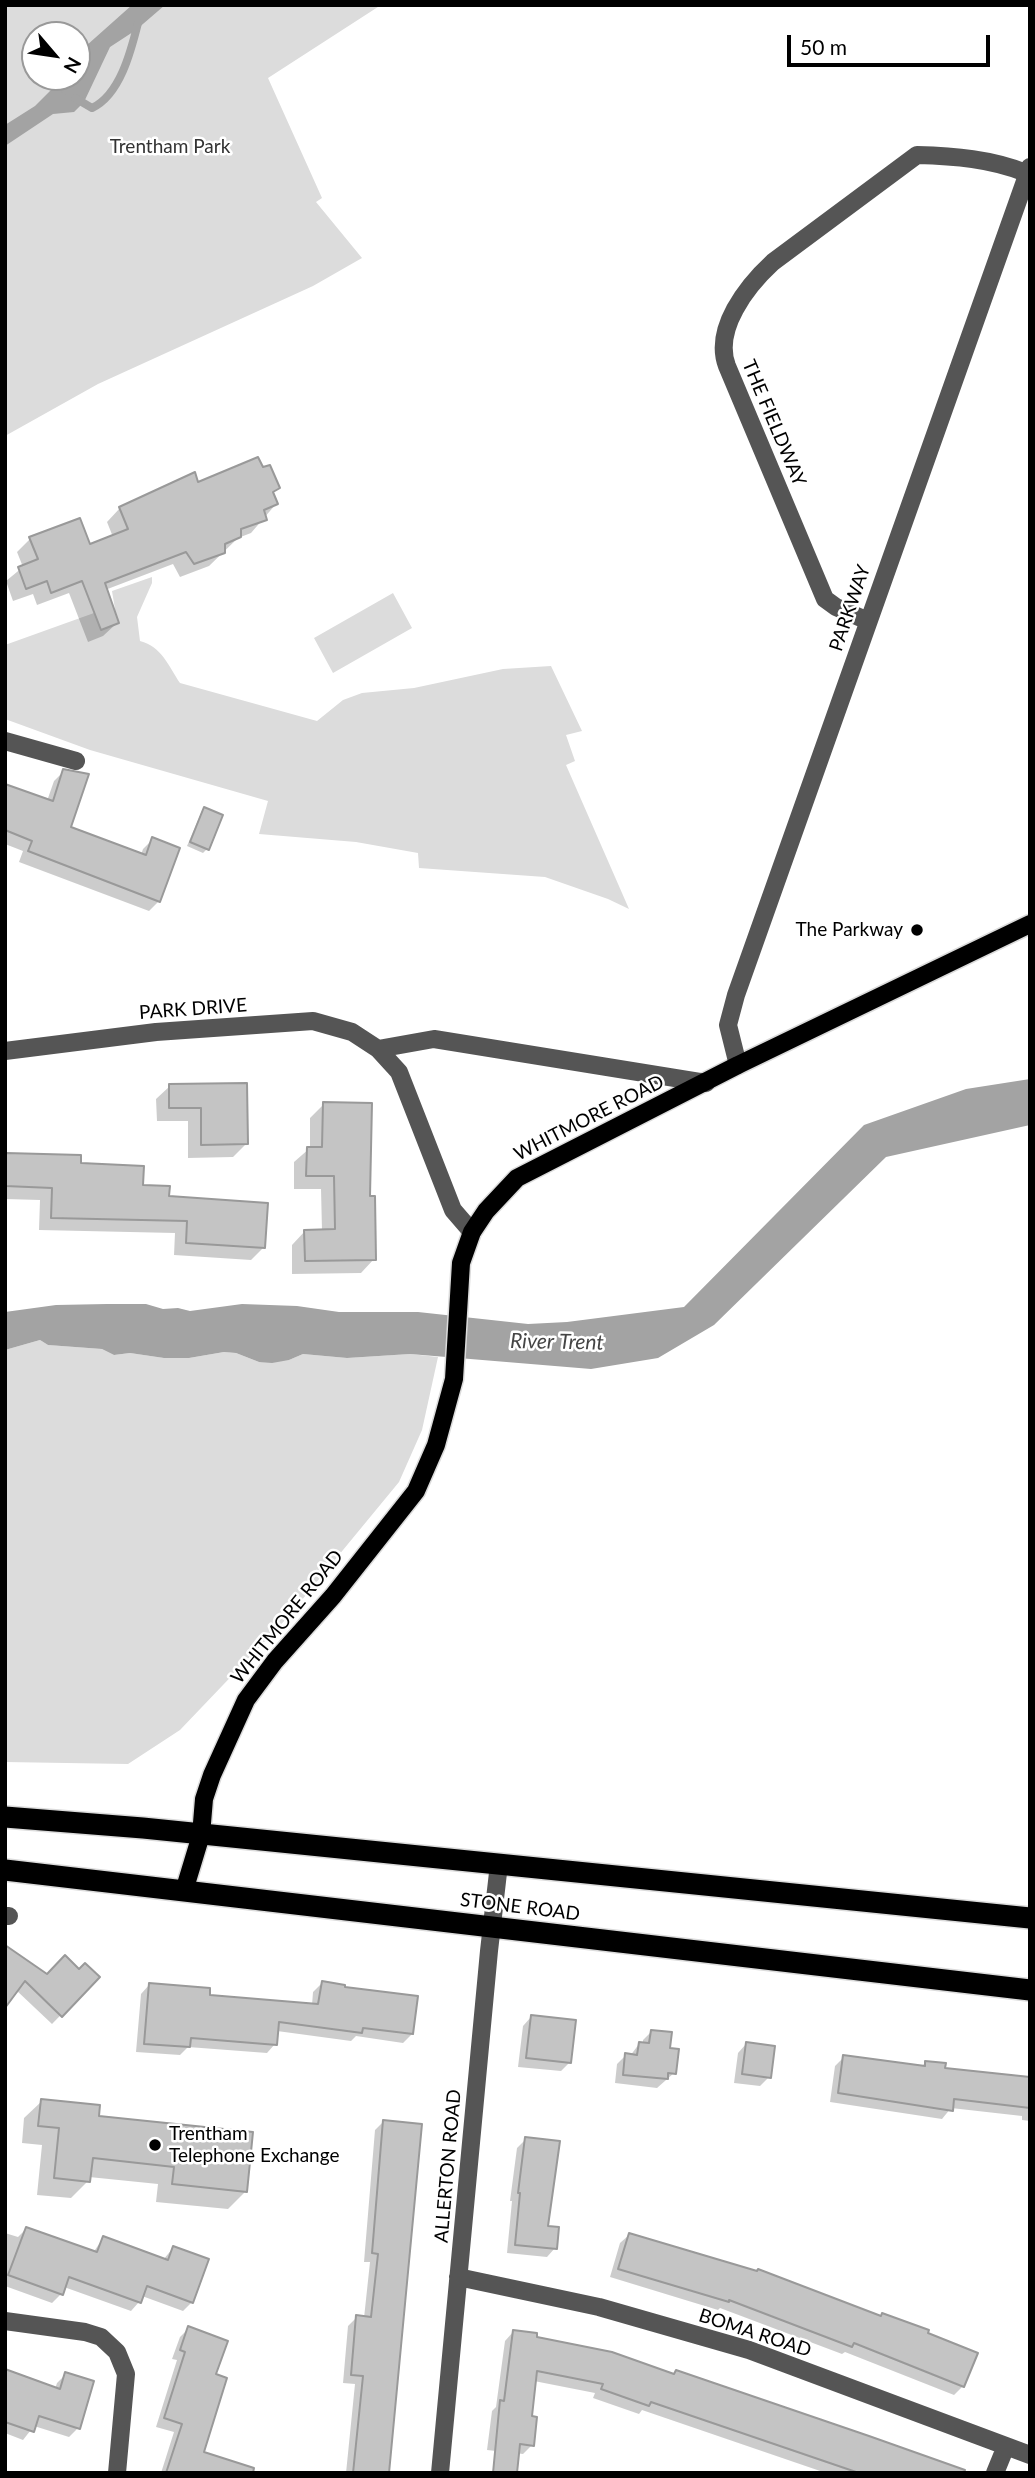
<!DOCTYPE html>
<html>
<head>
<meta charset="utf-8">
<style>
  body { margin:0 }
  #map { position:relative; width:1035px; height:2478px; overflow:hidden; background:#fff; font-family:Lato,sans-serif }
  canvas { display:block }
  .frame { position:absolute; inset:0; border:7px solid #000; pointer-events:none }
  .north { position:absolute; left:21px; top:21px; width:70px; height:70px; box-sizing:border-box; background:#fff; border:2px solid #999; border-radius:50%; rotate:119deg; font-size:19px; font-weight:700; line-height:28px; text-align:center; color:#000 }
  .north::after { content:''; display:block; margin:auto; width:24px; height:32px; background:#000; clip-path:polygon(50% 0,100% 100%,50% 72%,0 100%) }
  .scale { position:absolute; left:787px; top:35px; width:203px; height:32px; box-sizing:border-box; border:4px solid #000; border-top:0; padding-left:9px; font-size:21px; line-height:24px; white-space:nowrap; color:#000; -webkit-text-stroke:5px #fff; paint-order:stroke }
</style>
</head>
<body>
<div id="map">
<canvas width="1035" height="2478"></canvas>
<div class="frame"></div>
<div class="north">N</div>
<div class="scale">50 m</div>
</div>
<script>
const g = document.querySelector('canvas').getContext('2d');
g.lineJoin = 'round';
function fill(path, color) { g.fillStyle = color; g.fill(path, 'evenodd'); }
function stroke(path, color, width, dash) { g.strokeStyle = color; g.lineWidth = width; g.lineCap = dash ? 'butt' : 'round'; g.setLineDash(dash || []); g.stroke(path); }
function write(font, color, halo, rows, align = 'center') {
  g.font = font + ' Lato,sans-serif'; g.lineWidth = 5; g.setLineDash([]); g.textBaseline = 'middle'; g.strokeStyle = halo; g.fillStyle = color; for (const [text, x, y, turn = 0] of rows) {
    g.save(); g.translate(x, y); g.rotate((+turn || 0) * Math.PI / 180); g.textAlign = isNaN(turn) ? turn : align; if (halo) g.strokeText(text, 0, 0); g.fillText(text, 0, 0); g.restore();
  }
}
const green = new Path2D(`
  M5,5H381L268,78L322,198L316,202L362,258L313,286L98,384L5,436ZM35,35H77V77H35Z
  M152,577V583L137,617L140,641C162,647 168,665 180,683L317,721L343,700L362,693L414,688L503,669L551,666L582,731L566,735L575,761L566,765L629,909L608,899L545,877L419,868L418,853L356,842L259,834L268,801L90,750L5,719V645L94,613L99,619L115,609L112,591Z
  M393,593L412,628L333,673L314,638Z
  M40,1340L48,1345L102,1349L114,1355L130,1353L164,1358H189L224,1352L236,1353L259,1362L289,1360L303,1354L347,1358L410,1354L438,1357L422,1430L399,1482L287,1618L180,1730L128,1764L5,1762V1350Z`);
const water = new Path2D(`
  M132,5H165L136,30L110,47L84,102L74,112L53,114L5,146V125L35,106L64,77H77V54Z
  M1030,1079V1125L886,1157L714,1325L658,1358L591,1369L410,1354L347,1358L303,1354L289,1360L272,1363L259,1362L236,1353L224,1352L189,1358H164L130,1353L114,1355L102,1349L48,1345L40,1340L5,1350V1312L56,1305L107,1304H146L163,1309L178,1308L190,1311L242,1304L297,1306L339,1312H418L528,1324L567,1322L684,1307L864,1125L966,1089Z`);
const shadow = new Path2D(`
  M197,484L278,488L272,494L276,504L251,533L238,538L209,566L180,577L173,564L105,590L117,623L103,636L88,642L69,593L37,605L33,594L13,601L6,581L23,567L17,552L30,539L89,546L113,537L107,522L120,508Z
  M64,771L69,828L141,855L143,849L153,839L159,901L149,911L19,862L23,851L5,844V786L47,801L54,781Z
  M205,809L207,849L203,853L187,846L201,813Z
  M246,1085V1144L233,1157L188,1158V1121H157L156,1099L170,1086Z
  M324,1104L369,1198L374,1259L361,1273L292,1274V1245L305,1231H322L321,1189H294V1162L310,1148V1118Z
  M7,1155L79,1165L141,1187L263,1248L251,1260L174,1255L175,1233L39,1230L40,1200L5,1199Z
  M5,1947L47,1976L79,1971L97,1978L52,2024L16,1990Z
  M322,1983L412,2034L403,2043L356,2036L351,2041L277,2031L275,2044L267,2053L188,2047L180,2055L136,2052L141,1994L149,1985L208,1996L312,2005L313,1992Z
  M531,2017L570,2062L561,2071L518,2067L523,2026Z
  M652,2031L668,2050L674,2073L657,2088L615,2083L617,2064L626,2055L630,2056L639,2044H643V2040Z
  M746,2044L769,2077L760,2086L734,2083L738,2053Z
  M844,2057L921,2067L926,2062L944,2069L1025,2078L1030,2076V2121L1022,2120V2116L951,2108L942,2119L830,2102L835,2066Z
  M42,2101L97,2117L245,2192L228,2209L156,2202L158,2184L89,2177L88,2181L71,2198L37,2195L42,2145L22,2143L24,2118Z
  M384,2121L387,2473H346L355,2384L343,2383L348,2326L357,2317L364,2318L370,2262H364L375,2130Z
  M526,2139L546,2228L555,2248L547,2257L507,2253L512,2201H510L517,2148Z
  M26,2229L93,2253L103,2238L163,2260L173,2248L192,2302L183,2311L142,2296L139,2302L131,2311L64,2287L61,2294L52,2303L5,2286V2233L18,2237Z
  M629,2235L880,2317L963,2386L954,2395L845,2352L842,2354L720,2308L718,2310L610,2277L620,2243Z
  M189,2328L214,2375L201,2453L216,2473H161L174,2432L156,2427L177,2360L172,2359L180,2337Z
  M513,2332L535,2339L958,2473H826L642,2410L639,2414L593,2398L595,2393L534,2381L530,2418L532,2445L523,2454L487,2450L492,2411L496,2407L505,2341Z
  M5,2370L55,2389L57,2383L66,2374L78,2428L69,2437L34,2426L23,2440L5,2433Z`);
const stream = new Path2D(`
  M40,77L58,83L65,90
  M75,98L92,108C120,95 131,51 138,23`);
const building = new Path2D(`
  M258,457L263,467L270,465L280,488L273,492L278,504L264,510L267,520L241,529V537L225,544V553L194,564L186,552L105,583L119,623L101,630L82,581L51,593L47,581L26,589L18,567L38,559L29,537L80,518L90,544L128,529L119,507L195,472L198,482Z
  M63,769L89,774L71,827L146,855L152,837L180,848L160,902L28,851L32,841L5,830V784L53,801Z
  M204,807L223,815L209,850L190,842Z
  M247,1083L248,1144L201,1145V1108H169V1084Z
  M323,1102L372,1103L370,1196H375L376,1260L305,1261L304,1230L335,1229L334,1176H306L307,1147H322Z
  M6,1153L81,1155V1163L144,1166L143,1185L170,1186L169,1196L268,1203L265,1248L186,1243L187,1221L51,1218L52,1188L5,1186Z
  M5,1945L47,1974L65,1955L79,1969L85,1963L100,1977L62,2017L25,1981L5,2008Z
  M322,1981L345,1985V1987L418,1996L413,2034L363,2028L362,2033L279,2022L277,2045L191,2038L190,2047L144,2044L149,1983L210,1988V1995L318,2004Z
  M531,2015L576,2020L571,2063L526,2058Z
  M651,2030L672,2032L670,2048L679,2049L676,2074L668,2073V2079L623,2075L625,2053L637,2055L639,2042L649,2043Z
  M746,2042L775,2046L771,2078L742,2074Z
  M843,2055L925,2066V2061L946,2063L945,2068L1030,2077V2108L954,2099L953,2111L838,2093Z
  M41,2099L100,2105L99,2116L253,2132L247,2192L172,2184L174,2167L93,2158L90,2182L54,2178L59,2128L38,2126Z
  M383,2120L422,2124L389,2473H353L363,2376L351,2375L356,2315L371,2317L378,2254L372,2253Z
  M525,2137L560,2141L548,2226L559,2227L557,2249L515,2245L520,2193H518Z
  M26,2227L97,2252L103,2236L168,2260L173,2246L209,2259L193,2303L147,2286L141,2303L69,2277L63,2295L8,2275Z
  M629,2233L757,2271L758,2269L881,2316L882,2313L929,2330L928,2333L978,2353L964,2387L854,2343L852,2347L729,2300V2302L618,2269Z
  M188,2326L228,2341L216,2374L227,2378L204,2452L254,2468L253,2473H166L182,2424L164,2418L185,2352L180,2350Z
  M513,2330L537,2333V2337L612,2352L674,2374L676,2370L869,2436L965,2470L964,2473H859L651,2402L649,2406L601,2389L603,2384L537,2371L532,2416L537,2417L534,2446L520,2444L517,2473H493L500,2400L504,2401Z
  M5,2369L60,2389L65,2372L94,2381L80,2429L39,2416L34,2432L5,2422Z`);
const minor = new Path2D(`
  M868,621L836,607L825,599L727,366C713,329 747,286 773,262L917,155C954,156 992,159 1026,173
  M5,741L76,761
  M378,1049L399,1072L453,1210L472,1232
  M5,1051L156,1032L313,1021L352,1032L378,1049L434,1039L706,1083
  M738,1065L728,1025L736,995L1030,167
  M5,1916H9
  M458,2277L599,2307L749,2350L1030,2455
  M5,2321L85,2332L101,2337L117,2352L126,2374L117,2473
  M440,2473L489,1951L499,1864
  M995,2473L1006,2446`);
const major = new Path2D(`
  M184,1891L201,1835L204,1799L212,1775L246,1700L275,1661L333,1596L416,1491L436,1445L454,1379L461,1263L472,1232L486,1211L517,1178L738,1065L1030,924`);
const highway = new Path2D(`
  M5,1817L143,1828L1030,1918
  M5,1870L1030,1990`);
const markers = [
  [917,930,7,"#000"],
  [155,2145,7,"#000"]
];
const parkNames = [
  ["Trentham Park",170,147]
];
const streetNames = [
  ["THE FIELDWAY",774,423,67],
  ["PARKWAY",850,608,-71],
  ["PARK DRIVE",193,1009,-4],
  ["WHITMORE ROAD",589,1118,-27],
  ["WHITMORE ROAD",287,1617,-51],
  ["STONE ROAD",520,1907,7],
  ["ALLERTON ROAD",448,2166,-85],
  ["BOMA ROAD",755,2333,18]
];
const poiNames = [
  ["The Parkway",903,930],
  ["Trentham",169,2134,"left"],
  ["Telephone Exchange",169,2156,"left"]
];
const waterNames = [
  ["River Trent",557,1342,1]
];
fill(green, '#dcdcdc');
fill(water, '#a3a3a3');
fill(shadow, '#0003');
stroke(stream, '#a3a3a3', 8);
fill(building, '#c4c4c4');
stroke(building, '#999', 2);
stroke(major, '#dbdbdb', 21);
stroke(highway, '#dbdbdb', 24);
stroke(minor, '#555', 18);
stroke(major, '#000', 18);
stroke(highway, '#000', 21);
for (const [x, y, r, color] of markers) { const dot = new Path2D(); dot.arc(x, y, r, 0, 2 * Math.PI); g.fillStyle = color; g.fill(dot); stroke(dot, '#fff', 2.5); }
write('19px', '#333', '#fff', parkNames);
write('19px', '#000', '#fff', streetNames);
write('19px', '#000', '#fff', poiNames, 'right');
write('italic 21px', '#444', '#fff', waterNames);
</script>
</body>
</html>
